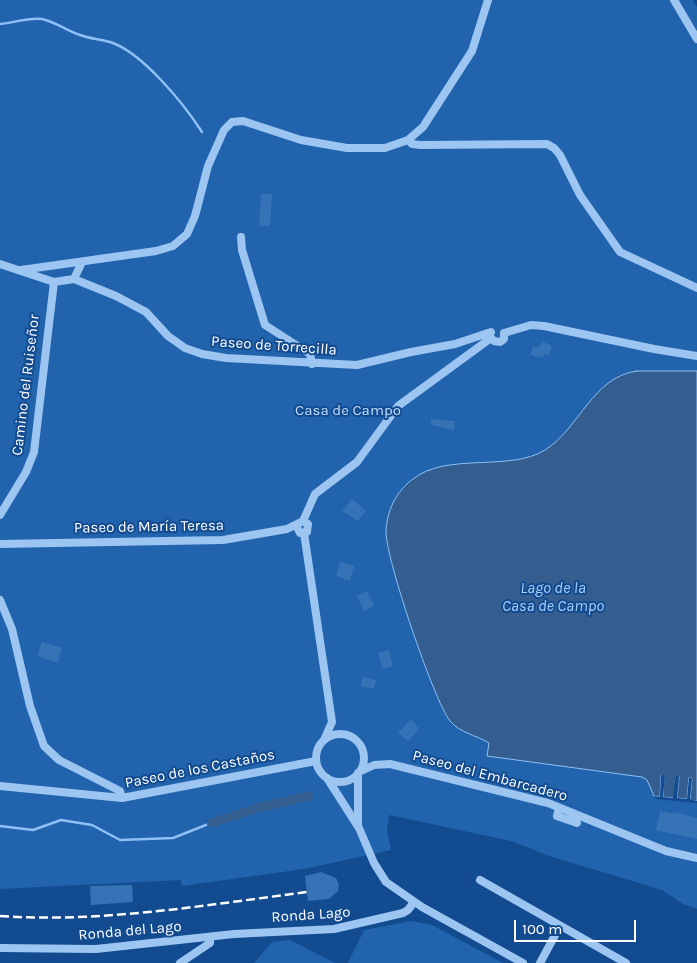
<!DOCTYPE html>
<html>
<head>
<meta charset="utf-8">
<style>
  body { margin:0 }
  #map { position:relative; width:697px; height:963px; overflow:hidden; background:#124b8f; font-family:Karla,sans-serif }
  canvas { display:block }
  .scale { position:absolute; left:514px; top:920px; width:122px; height:22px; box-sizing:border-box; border:2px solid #fff; border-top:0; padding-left:6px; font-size:15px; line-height:18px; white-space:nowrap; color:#fff; -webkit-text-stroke:4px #124b8f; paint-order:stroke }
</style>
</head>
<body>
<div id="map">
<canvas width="697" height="963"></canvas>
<div class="scale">100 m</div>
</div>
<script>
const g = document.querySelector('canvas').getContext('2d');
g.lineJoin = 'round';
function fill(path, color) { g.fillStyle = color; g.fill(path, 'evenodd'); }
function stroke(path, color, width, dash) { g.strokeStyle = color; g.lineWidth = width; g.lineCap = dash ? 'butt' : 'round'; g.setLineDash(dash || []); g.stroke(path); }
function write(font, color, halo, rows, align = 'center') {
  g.font = font + ' Karla,sans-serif'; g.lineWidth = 4; g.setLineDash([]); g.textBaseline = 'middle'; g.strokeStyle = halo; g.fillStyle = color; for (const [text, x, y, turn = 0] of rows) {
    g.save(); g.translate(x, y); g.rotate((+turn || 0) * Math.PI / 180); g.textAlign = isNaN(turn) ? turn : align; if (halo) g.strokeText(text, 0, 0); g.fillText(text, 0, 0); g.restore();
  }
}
const green = new Path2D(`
  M0,0H693L697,7V909L683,904L662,890L549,856L511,841L389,815L387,830L391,850L304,869L182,886L181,880L0,889Z
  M411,921L432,925L503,963H348L364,930Z
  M290,940L335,963H254L272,942Z`);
const water = new Path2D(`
  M637,371H697V801L690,800L692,778H689L687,799L677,798L679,777L674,798L663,797L664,776L661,775L660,797L654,796L647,780L642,777L487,756L489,743C476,735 460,733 450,721C434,701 385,557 386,531C387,511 396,491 413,479C447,452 510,472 545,450C580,428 592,377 637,371Z`);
const pier = new Path2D(`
  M661,775H665L663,797L673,798L676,776L679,777L677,798L687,799L689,778H692L690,799L697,801V803L656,799L654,796L660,797Z`);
const stream = new Path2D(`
  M0,24C14,23 28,17 42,19C56,22 67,31 80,35C90,39 101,39 110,42C142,52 184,104 202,132
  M0,826L33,830L61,820L92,825L120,840L173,838L211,823`);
const canal = new Path2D(`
  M211,823L261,807L309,796`);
const building = new Path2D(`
  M261,194H272L270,226H259Z
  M543,342L552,346L548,356L545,354L543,358L539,356L538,358L530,354L533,346L537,348Z
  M431,419L455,421L454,430L431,425Z
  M352,499L366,511L358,521L342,511Z
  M340,562L354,566L350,581L336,576Z
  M367,591L374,606L364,611L357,596Z
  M42,642L62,648L58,663L37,656Z
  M389,650L393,666L383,669L378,653Z
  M362,677L376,680L374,689L361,686Z
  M411,719L419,729L408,741L398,733Z
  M660,811L675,814L676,812L697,818V839L656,830Z
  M321,872L336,878L339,884L338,891L329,899L308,901L305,876Z
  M132,885L133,902L91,905L90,886Z`);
const minor = new Path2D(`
  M674,0L697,39
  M408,140L412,144L421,145L547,144L554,148L560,155L580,195L620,252L697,288
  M241,237L242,250L265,325L310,354L312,364
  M0,264L54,282L74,279L116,296L146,312L168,336L185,348L202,354L226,358L357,365L411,352L455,344L491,332
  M21,270L156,251L173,246L187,234L195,216L208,166L224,130L232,122L243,121L301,140L347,148H385L408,140L423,127L472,51L488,0
  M74,279L82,262
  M504,333L531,325L544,326L654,349L697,356
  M491,338L494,341L500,342L504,339V333
  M0,515L26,472L34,452L54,282
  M303,521L315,494L357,462L398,406L491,338
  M296,525L300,533L307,532L308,524L303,521
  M304,533L332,722L324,740
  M0,544L223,540L287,529L303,521
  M0,600L12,629L30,706L44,746L59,760L120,791L122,798
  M316 758a24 24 0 1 1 48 0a24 24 0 1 1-48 0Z
  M359,772L374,765L390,764L548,803L666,851L697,858
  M358,773V826
  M327,778L359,828L374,863L386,882L422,907L523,963
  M0,786L122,798L316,761
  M559,808L557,816L577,823
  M480,880L626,963
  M0,948L96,949L234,934L334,929L403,913L408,910L414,902
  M180,963L210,943V937
  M540,963L560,926`);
const rail = new Path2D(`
  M0,916C103,923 205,905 307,892`);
const streetNames = [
  ["Paseo de Torrecilla",274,346,4],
  ["Camino del Ruiseñor",26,385,-83],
  ["Paseo de María Teresa",149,527,-1],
  ["Paseo de los Castaños",200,769,-11],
  ["Paseo del Embarcadero",490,776,15],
  ["Ronda Lago",311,915,-4],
  ["Ronda del Lago",130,931,-5]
];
const parkNames = [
  ["Casa de Campo",348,411]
];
const waterNames = [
  ["Lago de la",553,588],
  ["Casa de Campo",553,606]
];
fill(green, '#2163ac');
fill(water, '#345e90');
stroke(water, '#8ec0f5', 1);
fill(pier, '#124b8f');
stroke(stream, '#8ec0f5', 2.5);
stroke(canal, '#345e90', 9);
fill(building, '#3673b6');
stroke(minor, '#9cc5f2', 8);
stroke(rail, '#fff', 2.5, [9, 4]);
write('15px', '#fff', '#124b8f', streetNames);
write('15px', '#c3dffd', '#124b8f', parkNames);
write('italic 16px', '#a8cff9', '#124b8f', waterNames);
</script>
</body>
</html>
